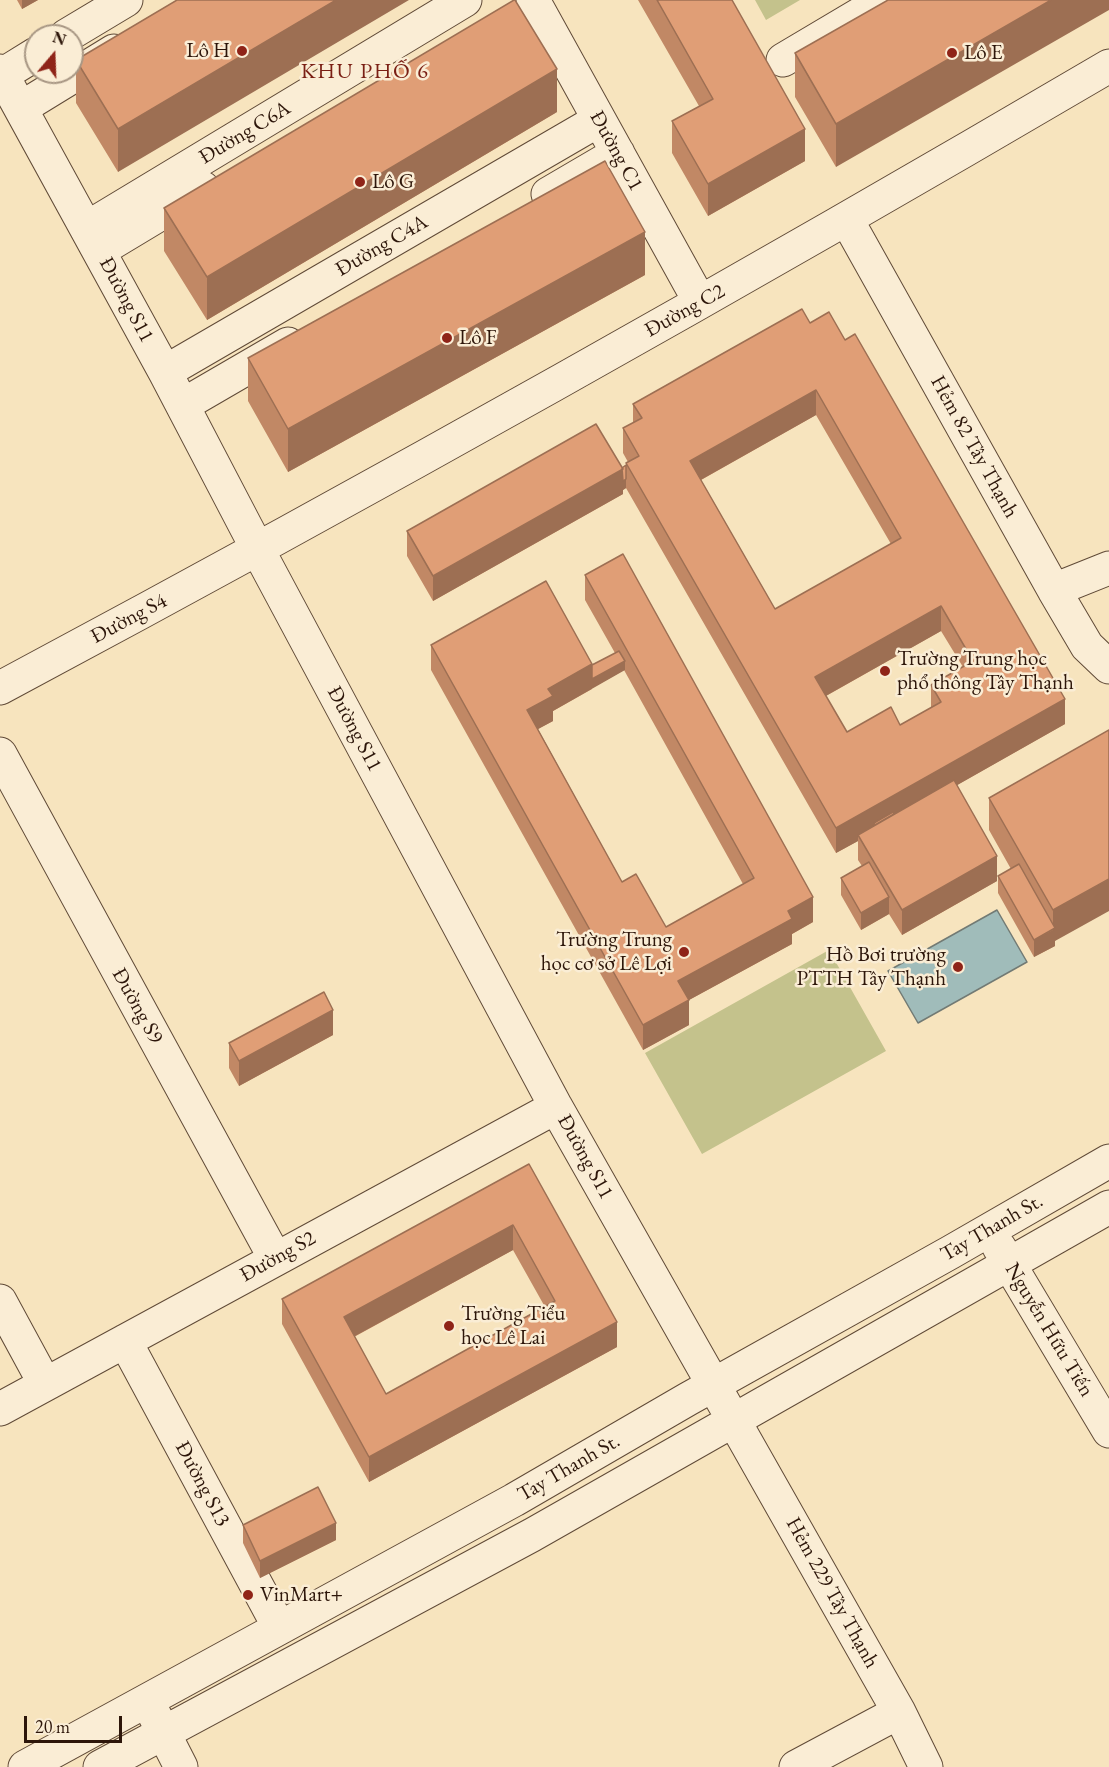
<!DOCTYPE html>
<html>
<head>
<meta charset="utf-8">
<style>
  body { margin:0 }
  #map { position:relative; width:1109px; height:1767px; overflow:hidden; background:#f7e4be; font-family:"EB Garamond",serif }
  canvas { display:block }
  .north { position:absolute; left:24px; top:24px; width:60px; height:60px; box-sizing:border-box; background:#faedd5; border:2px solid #a89784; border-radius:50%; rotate:19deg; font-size:16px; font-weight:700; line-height:24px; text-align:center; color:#2d160a }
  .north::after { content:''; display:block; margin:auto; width:21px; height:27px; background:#8f2418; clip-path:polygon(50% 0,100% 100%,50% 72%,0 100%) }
  .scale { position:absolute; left:24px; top:1716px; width:98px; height:27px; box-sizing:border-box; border:3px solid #2d160a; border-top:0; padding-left:8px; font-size:18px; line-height:21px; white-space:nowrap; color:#2d160a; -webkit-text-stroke:4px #faedd5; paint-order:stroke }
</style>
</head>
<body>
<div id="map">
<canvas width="1109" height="1767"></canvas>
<div class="north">N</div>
<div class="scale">20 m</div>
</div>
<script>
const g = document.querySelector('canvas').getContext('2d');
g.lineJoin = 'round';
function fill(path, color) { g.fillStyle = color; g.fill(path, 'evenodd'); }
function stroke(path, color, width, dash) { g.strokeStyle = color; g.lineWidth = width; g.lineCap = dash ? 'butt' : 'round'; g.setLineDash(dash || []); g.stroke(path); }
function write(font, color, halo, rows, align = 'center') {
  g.font = font + ' "EB Garamond",serif'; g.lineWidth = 5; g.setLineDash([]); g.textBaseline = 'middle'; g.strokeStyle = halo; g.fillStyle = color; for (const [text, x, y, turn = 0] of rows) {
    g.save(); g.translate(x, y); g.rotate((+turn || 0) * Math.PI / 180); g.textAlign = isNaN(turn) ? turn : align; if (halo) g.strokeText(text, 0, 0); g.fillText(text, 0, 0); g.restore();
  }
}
const green = new Path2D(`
  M755,0H800L766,20Z
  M829,950L886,1051L702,1154L645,1053Z`);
const water = new Path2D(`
  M997,910L1027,962L918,1023L888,971Z`);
const minor = new Path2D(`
  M533,0L700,302
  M66,36L126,0
  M783,60L884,0
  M0,71L165,372L258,550L556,1107L899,1712L926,1767
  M2,75L36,54
  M21,108L114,51
  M548,194L618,153
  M847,220L1054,590L1087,646L1109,667
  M87,228L465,0
  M100,250L203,188
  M165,372L599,120
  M183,405L288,344
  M1054,590L1109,568
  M0,688C374,488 743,281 1109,66
  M0,754L275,1258
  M999,1247L1109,1431
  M0,1301L45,1384
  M125,1341L279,1627
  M0,1409L556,1107
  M153,1712L181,1767
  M25,1767L514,1500L688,1399L951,1252L1109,1161
  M100,1767L532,1535L1109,1207
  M796,1767L899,1712`);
const wall = new Path2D(`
  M17,0H38L22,9Z
  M177,0L118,172L76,103V60Z
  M638,0H732L805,161L708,216L672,153V121L699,106Z
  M888,0L836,167L795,97V53Z
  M557,112L207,320L164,251V208Z
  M645,275L288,472L248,401V358Z
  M810,323L1065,724L957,785L997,881L902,935L889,914L861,930L841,895V878L862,866L858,860V841L836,853L626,488L623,490V494L433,601L407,556V531L622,468L626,465V463L628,462L623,453V428L633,423V404ZM816,415L891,544L775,609L701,480ZM941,631L963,667L931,685V708L900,725L847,732L826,696Z
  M585,575L813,922L792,934V944L689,1000V1025L643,1050L431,670V645L592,665L615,653L585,600ZM624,670L743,884L666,927L622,882L538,729L553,721V711L592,689V688Z
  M1109,730L1055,941V946L1034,957L998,893V876L1011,869L989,830V798Z
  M333,1035L239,1086L229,1068V1043Z
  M529,1164L617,1347L369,1482L282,1324V1299ZM513,1250L545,1307L386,1394L354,1337Z
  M243,1525L336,1540L260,1578L243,1543Z`);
const shadedWall = new Path2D(`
  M22,0H38L22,9Z
  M336,0H409L118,172V129Z
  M1051,0H1109V10L836,167V124Z
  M557,69V112L207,320V277Z
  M805,129V161L708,216V184Z
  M645,232V275L288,472V429Z
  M816,390V415L690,486V461Z
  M623,469L626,479V488L623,490V494L433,601V576Z
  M941,606V631L815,702V677Z
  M625,661V670L553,711V721L527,735V710L548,689L592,664Z
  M1065,699V724L878,830L874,823V832L858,835V841L836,853V828Z
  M997,856V881L902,935V910Z
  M1109,879V911L1055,941V946L1034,957V940L1053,930V910Z
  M813,897V922L792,934V944L678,1006V981L788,911Z
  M889,897V914L861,930V913Z
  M689,1000V1025L643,1050V1025Z
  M333,1010V1035L239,1086V1061Z
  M513,1225V1250L344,1342V1317Z
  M617,1322V1347L369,1482V1457Z
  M336,1523V1540L260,1578V1561Z`);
const building = new Path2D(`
  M177,0H336L118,129L76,60Z
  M514,0H515L557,69L207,277L164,208Z
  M657,0H732L805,129L708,184L672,121L713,99Z
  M888,0H1051L836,124L795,53Z
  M605,161L645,232L288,429L248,358Z
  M802,309L810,323L829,312L845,340L855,334L1065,699L836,828L626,463L639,456L623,428L642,418L633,404ZM816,390L901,538L775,609L690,461ZM941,606L973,661L931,685L941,702L900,725L891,707L847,732L815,677Z
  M596,424L623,469L433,576L407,531Z
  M626,465V479L623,481L622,468Z
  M623,554L813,897L788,911L792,919L678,981L689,1000L643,1025L431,645L546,581L592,664L548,689L553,696L527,710L622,882L636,874L666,927L754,878L585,575Z
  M619,651L625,661L592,679V665Z
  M1109,730V879L1053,910L989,798Z
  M954,780L997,856L902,910L858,835Z
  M893,812L894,814L875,825L874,823Z
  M869,862L889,897L861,913L841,878Z
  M1019,864L1055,928L1034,940L998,876Z
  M324,992L333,1010L239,1061L229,1043Z
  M529,1164L617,1322L369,1457L282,1299ZM513,1225L555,1301L386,1394L344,1317Z
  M318,1487L336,1523L260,1561L243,1525Z`);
const markers = [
  [242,51,6,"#8f2418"],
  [952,53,6,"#8f2418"],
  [360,182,6,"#8f2418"],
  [447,338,6,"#8f2418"],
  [885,671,6,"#8f2418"],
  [684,952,6,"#8f2418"],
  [958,967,6,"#8f2418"],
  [449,1326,6,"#8f2418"],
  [248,1595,6,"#8f2418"]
];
const poiNames = [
  ["Lô H",230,51,"right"],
  ["Lô E",964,53],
  ["Lô G",372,182],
  ["Lô F",459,338],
  ["Trường Trung học",897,659],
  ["phổ thông Tây Thạnh",897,683],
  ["Trường Trung",672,940,"right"],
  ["học cơ sở Lê Lợi",672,964,"right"],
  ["Hồ Bơi trường",946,955,"right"],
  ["PTTH Tây Thạnh",946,979,"right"],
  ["Trường Tiểu",461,1314],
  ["học Lê Lai",461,1338],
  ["VinMart+",260,1595]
];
const streetNames = [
  ["Đường C6A",245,133,-31],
  ["Đường C1",616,151,61],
  ["Đường C4A",382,246,-30],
  ["Đường S11",126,300,62],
  ["Đường C2",685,311,-29],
  ["Hẻm 82 Tây Thạnh",974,447,61],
  ["Đường S4",129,619,-28],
  ["Đường S11",354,729,62],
  ["Đường S9",137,1006,61],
  ["Đường S11",585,1157,61],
  ["Tay Thanh St.",992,1228,-30],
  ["Đường S2",278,1257,-29],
  ["Nguyễn Hữu Tiến",1049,1330,59],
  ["Tay Thanh St.",569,1468,-30],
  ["Đường S13",202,1484,62],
  ["Hẻm 229 Tây Thạnh",832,1593,61]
];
const neighbourhoodNames = [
  ["KHU PHỐ 6",365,72]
];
fill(green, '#c4c28c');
fill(water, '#a0bcba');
stroke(water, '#727a74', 1.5);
stroke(minor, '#604a37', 35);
stroke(minor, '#faedd5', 33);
fill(wall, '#c18865');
fill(shadedWall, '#9d6f53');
fill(building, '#e09e76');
stroke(building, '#9d6f53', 1.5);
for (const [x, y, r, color] of markers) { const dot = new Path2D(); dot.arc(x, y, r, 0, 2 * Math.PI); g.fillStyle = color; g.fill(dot); stroke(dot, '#faedd5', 2); }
write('21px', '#2d160a', '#faedd5', poiNames, 'left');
write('21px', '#2d160a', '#faedd5', streetNames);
g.letterSpacing = '1.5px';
write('22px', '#7a1f14', '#faedd5', neighbourhoodNames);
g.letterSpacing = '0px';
</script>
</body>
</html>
